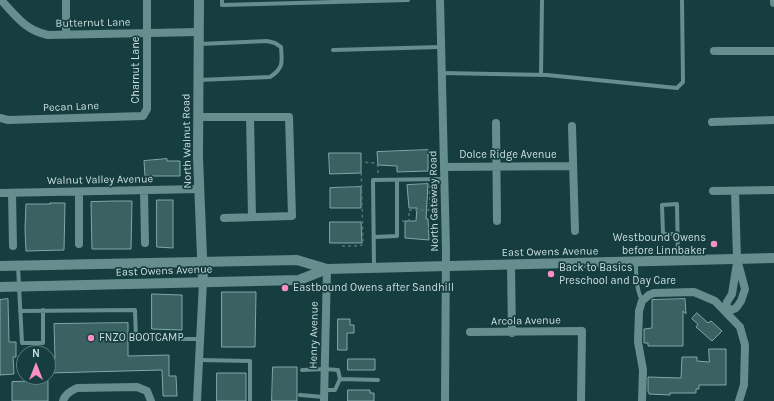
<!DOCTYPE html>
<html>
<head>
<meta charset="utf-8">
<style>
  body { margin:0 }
  #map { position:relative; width:774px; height:401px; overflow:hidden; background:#163d3f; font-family:Karla,sans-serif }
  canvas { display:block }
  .north { position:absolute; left:16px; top:345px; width:40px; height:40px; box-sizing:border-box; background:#163d3f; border:1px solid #5e7e7f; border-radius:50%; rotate:0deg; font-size:11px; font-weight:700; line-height:16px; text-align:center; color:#cadfdf }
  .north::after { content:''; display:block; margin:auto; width:14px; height:18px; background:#fa8fc6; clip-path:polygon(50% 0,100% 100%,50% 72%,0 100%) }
</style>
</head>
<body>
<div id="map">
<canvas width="774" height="401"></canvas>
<div class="north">N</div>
</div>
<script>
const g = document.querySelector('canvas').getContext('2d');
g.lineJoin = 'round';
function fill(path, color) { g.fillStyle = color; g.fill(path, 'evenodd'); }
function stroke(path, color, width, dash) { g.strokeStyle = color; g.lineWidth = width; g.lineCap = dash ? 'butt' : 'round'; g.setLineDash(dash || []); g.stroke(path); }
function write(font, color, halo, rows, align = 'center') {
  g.font = font + ' Karla,sans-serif'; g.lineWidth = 3.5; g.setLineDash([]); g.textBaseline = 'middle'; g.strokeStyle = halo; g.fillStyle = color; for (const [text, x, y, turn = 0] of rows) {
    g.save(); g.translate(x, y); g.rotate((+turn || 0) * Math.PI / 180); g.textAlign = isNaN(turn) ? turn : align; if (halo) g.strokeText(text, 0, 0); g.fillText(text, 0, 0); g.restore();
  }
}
const building = new Path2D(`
  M428,150V171L397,172V166L378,165L377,152Z
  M329,153H361V173L330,174Z
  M167,159V161H180V176H145L144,161Z
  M428,184L426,219H428L429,240L405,238V221H416L417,208H409L407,185Z
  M361,187V208H330V188Z
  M157,200H173V248L157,247Z
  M116,201H132L131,249H92L91,202Z
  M50,203H65L64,250L26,251L25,229L26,204H50Z
  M330,222H361L362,243H330Z
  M222,292H256L255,347H222Z
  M152,294L182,295V330L152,329Z
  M8,299L9,342H16V357H13L14,374L0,375V300Z
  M685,299L686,314L683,311V346H648V343H644V329L652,328V300Z
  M697,313L708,323L711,321L722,331L712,341L696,327L698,324L692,319Z
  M338,319H350V325H354V333H347V350H338Z
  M128,323V356L169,355V376H176L177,396H163L162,370L48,373V359H55L54,324Z
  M709,349H726V385H699V389H696V393H670V395L649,394V392H648V377L681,378L682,357H697V361L709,362Z
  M348,359H375V370H348Z
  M273,367H297V401H272Z
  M217,373H246V401H217Z
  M48,381V401H12V382Z
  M348,390H370V393H374V401H348Z`);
const path = new Path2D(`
  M402,221H409V210H429L430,202L429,185
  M342,246H360L363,244L361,162L375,163L378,166V174`);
const service = new Path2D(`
  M222,0V5L408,0
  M333,50L440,47
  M441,73L547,75L677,88L683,82L682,0
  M541,75L542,0
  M199,80L270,77C284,68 282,62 281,47L275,43L267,41L200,44
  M677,234H663L662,205L677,204L678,260
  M374,237L397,236V180
  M636,262C636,276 636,288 642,301
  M18,266L22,343H43V310
  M374,268L373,180L444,179
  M20,311L135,310L136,339H200
  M199,360L250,361V401
  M302,370L325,369L338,370L340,379L335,390H324
  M340,379L378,380
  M300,395L324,397`);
const minor = new Path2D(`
  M1,0C16,16 25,30 48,35L199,32
  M66,0V35
  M440,0L446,249L445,401
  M774,0V3
  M714,51H774
  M198,117H289L292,216L224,218
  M250,117L252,217
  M0,118L8,120L143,116L147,109V0
  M712,122L774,120
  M496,123L497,221
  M572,126L575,231
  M444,167L573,166
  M144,190L145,243
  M713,191L774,190
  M79,192V244
  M0,193L200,189
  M12,193L13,246
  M511,265L512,333
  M726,312L736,308L741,301L745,289L737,259L735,191
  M726,312L727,302L732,294L737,263
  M470,332L582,331L581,401
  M63,401C65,394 71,391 77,388L137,387L147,391L151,401
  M197,401L203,282
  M324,401L327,269
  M642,401L643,370L638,342L639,311L642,301L649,295L654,293L694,292L715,301L740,327L745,345L744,385L739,401`);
const tertiary = new Path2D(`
  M199,0L198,157L203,282`);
const secondary = new Path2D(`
  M0,266L297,260L327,269L774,258
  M0,287L299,280L327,269`);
const markers = [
  [714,244,4,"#fa8fc6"],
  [551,274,4,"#fa8fc6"],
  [285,288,4,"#fa8fc6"],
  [91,338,4,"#fa8fc6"]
];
const streetNames = [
  ["Butternut Lane",93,23,-1],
  ["Charnut Lane",136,70,-90],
  ["Pecan Lane",71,107,-2],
  ["North Walnut Road",187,141,-91],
  ["Dolce Ridge Avenue",508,155],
  ["Walnut Valley Avenue",100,180,-1],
  ["North Gateway Road",434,201,-91],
  ["East Owens Avenue",550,252,-1],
  ["East Owens Avenue",164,271,-2],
  ["Arcola Avenue",526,321,-1],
  ["Henry Avenue",314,335,-89]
];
const poiNames = [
  ["Westbound Owens",706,238,"right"],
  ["before Linnbaker",706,251,"right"],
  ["Back to Basics",559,268],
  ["Preschool and Day Care",559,281],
  ["Eastbound Owens after Sandhill",293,288],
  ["FNZO BOOTCAMP",99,338]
];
fill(building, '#3b6263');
stroke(building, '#80a8a9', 1);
stroke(path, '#537475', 1.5, [3, 3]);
stroke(service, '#668e8f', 4);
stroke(minor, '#668e8f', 8);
stroke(tertiary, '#668e8f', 10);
stroke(secondary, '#668e8f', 10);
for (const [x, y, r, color] of markers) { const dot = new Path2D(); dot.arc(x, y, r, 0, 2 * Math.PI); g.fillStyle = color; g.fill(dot); stroke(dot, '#163d3f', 1.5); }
write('11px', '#cadfdf', '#163d3f', streetNames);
write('11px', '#cadfdf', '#163d3f', poiNames, 'left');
</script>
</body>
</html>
